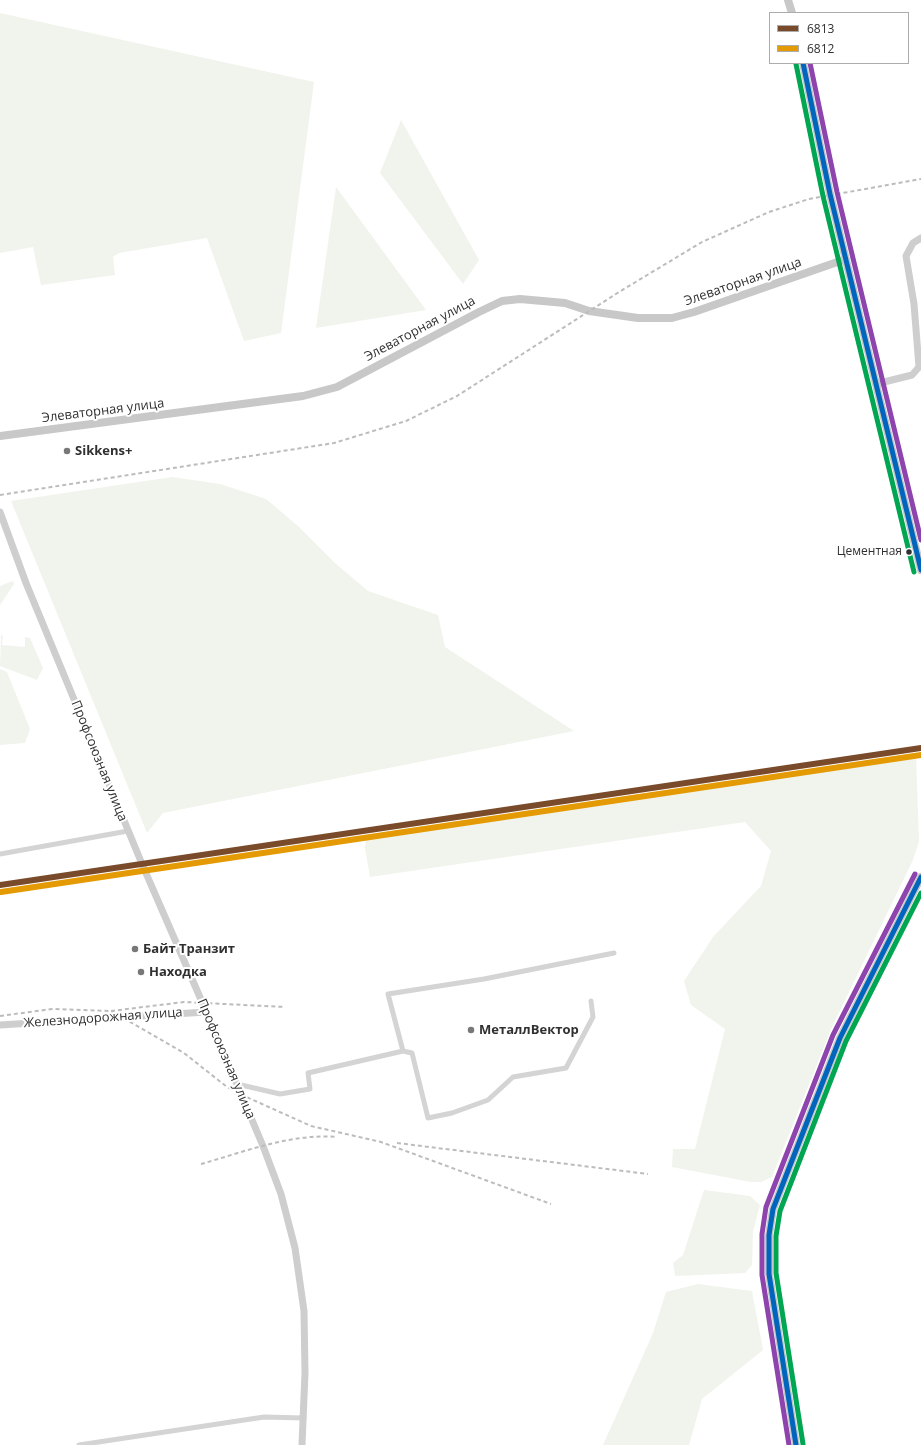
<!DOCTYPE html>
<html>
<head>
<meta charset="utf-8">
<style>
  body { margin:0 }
  #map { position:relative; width:921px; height:1445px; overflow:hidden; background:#fff; font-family:"Open Sans",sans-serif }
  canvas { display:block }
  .legend { position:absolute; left:769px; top:12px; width:140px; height:52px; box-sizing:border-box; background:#fff; border:1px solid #acacac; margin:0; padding:5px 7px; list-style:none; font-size:12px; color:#303030 }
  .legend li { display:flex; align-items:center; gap:8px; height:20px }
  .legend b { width:20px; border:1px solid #acacac }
</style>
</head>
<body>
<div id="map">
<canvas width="921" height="1445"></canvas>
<ul class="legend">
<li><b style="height:5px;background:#7a4b2a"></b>6813</li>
<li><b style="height:5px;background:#e39a05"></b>6812</li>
</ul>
</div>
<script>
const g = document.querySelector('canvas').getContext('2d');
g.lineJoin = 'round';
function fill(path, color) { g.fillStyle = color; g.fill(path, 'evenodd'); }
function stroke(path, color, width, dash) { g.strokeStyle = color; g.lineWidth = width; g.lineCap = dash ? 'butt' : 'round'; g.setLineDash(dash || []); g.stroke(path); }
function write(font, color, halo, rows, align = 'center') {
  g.font = font + ' "Open Sans",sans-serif'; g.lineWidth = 4; g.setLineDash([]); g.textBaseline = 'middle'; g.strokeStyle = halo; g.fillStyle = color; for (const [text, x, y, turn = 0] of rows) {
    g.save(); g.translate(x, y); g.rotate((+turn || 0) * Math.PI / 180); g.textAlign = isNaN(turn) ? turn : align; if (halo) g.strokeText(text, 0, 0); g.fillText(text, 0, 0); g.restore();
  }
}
const green = new Path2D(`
  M0,13L314,82L281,333L244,341L207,238L119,253L113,257L115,275L41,285L33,247L0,253Z
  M401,120L479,260L463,284L380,173Z
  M336,187L426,310L316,328Z
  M172,477L220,484L266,499L298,526L335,563L368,591L438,615L445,647L574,731L163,813L147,833L11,501Z
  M13,581L14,584L0,605V586Z
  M1,635L3,636L2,645L25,647V637L30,638L43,668L37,680L0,666Z
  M0,669L7,672L30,729L25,743L0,745Z
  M916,756L919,842L912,862L832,1027L772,1177L761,1182H751L672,1167L673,1149H695L725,1029L691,1005L684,981L713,937L761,886L771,851L745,822L370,877L365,848L366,838Z
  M704,1190L750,1196L760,1205L753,1232L752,1265L745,1273L675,1276L673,1263L683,1255Z
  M698,1284L752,1291L763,1350L702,1399L689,1445H603L653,1333L666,1292Z`);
const street = new Path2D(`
  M0,854L128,831
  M403,1051L412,1053L428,1118L452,1113L488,1100L513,1077L566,1068L593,1017L591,1001
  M237,1084L280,1094L310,1089L308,1073L403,1051L388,994L484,979L614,953
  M79,1445L264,1417L304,1418`);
const secondary = new Path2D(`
  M876,384L912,375L919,367L914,304L906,256L913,243L921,238
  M0,512L26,583L142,864L209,1018L263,1146L281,1194L295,1248L304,1311L305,1373L302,1445
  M0,1025L206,1012`);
const primary = new Path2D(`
  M788,0L792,13
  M803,63L830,194L921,570
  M0,436L303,396L337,387L479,312L502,301L520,299L565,303L589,311L638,318H672L694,312L846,259
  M796,1445L769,1274V1235L773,1209L840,1038L921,877`);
const rail = new Path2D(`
  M0,495L334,443L406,421L457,396L619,292L702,242L769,212L809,199L921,179
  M111,1011L184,1002L285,1007
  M0,1016L52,1009L111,1011L184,1053L227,1087L242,1095L311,1126L381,1142L551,1204
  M397,1143L648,1174
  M201,1164C244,1152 291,1133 337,1137`);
const bus1 = new Path2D(`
  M803,63L830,194L921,570
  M796,1445L769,1274V1235L773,1209L840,1038L921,877`);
const bus2 = new Path2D(`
  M796,64L823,196L914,572
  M803,1444L776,1273V1236L780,1211L846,1041L921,893`);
const bus3 = new Path2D(`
  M810,63L837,192L921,540
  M789,1445L762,1275V1234L766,1207L833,1035L915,874`);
const rail1 = new Path2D(`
  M0,885L921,748`);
const rail2 = new Path2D(`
  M1,892L921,755`);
const markers = [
  [67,451,4,"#787878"],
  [909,552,3.5,"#303030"],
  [135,949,4,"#787878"],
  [141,972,4,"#787878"],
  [471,1030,4,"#787878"]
];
const busNames = [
  ["Цементная",902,552]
];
const streetNames = [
  ["Элеваторная улица",743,282,-19],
  ["Элеваторная улица",420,329,-28],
  ["Элеваторная улица",103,411,-7],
  ["Профсоюзная улица",99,761,68],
  ["Железнодорожная улица",103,1018,-4],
  ["Профсоюзная улица",226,1059,67]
];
const poiNames = [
  ["Sikkens+",75,451],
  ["Байт Транзит",143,949],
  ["Находка",149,972],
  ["МеталлВектор",479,1030]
];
fill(green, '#f1f4ed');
stroke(street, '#d4d4d4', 5);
stroke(secondary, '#cecece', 7);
stroke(primary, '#c8c8c8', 8);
stroke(rail, '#bcbcbc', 2, [4, 3]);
stroke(bus1, '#0065bd', 5);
stroke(bus2, '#00a651', 5);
stroke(bus3, '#8e44ad', 5);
stroke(rail1, '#7a4b2a', 6);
stroke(rail2, '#e39a05', 6);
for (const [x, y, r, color] of markers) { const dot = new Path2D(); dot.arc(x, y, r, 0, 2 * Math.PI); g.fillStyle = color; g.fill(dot); stroke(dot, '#fff', 1.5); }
write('12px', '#303030', '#fff', busNames, 'right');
write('13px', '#303030', '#fff', streetNames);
write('bold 13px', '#303030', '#fff', poiNames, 'left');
</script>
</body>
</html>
